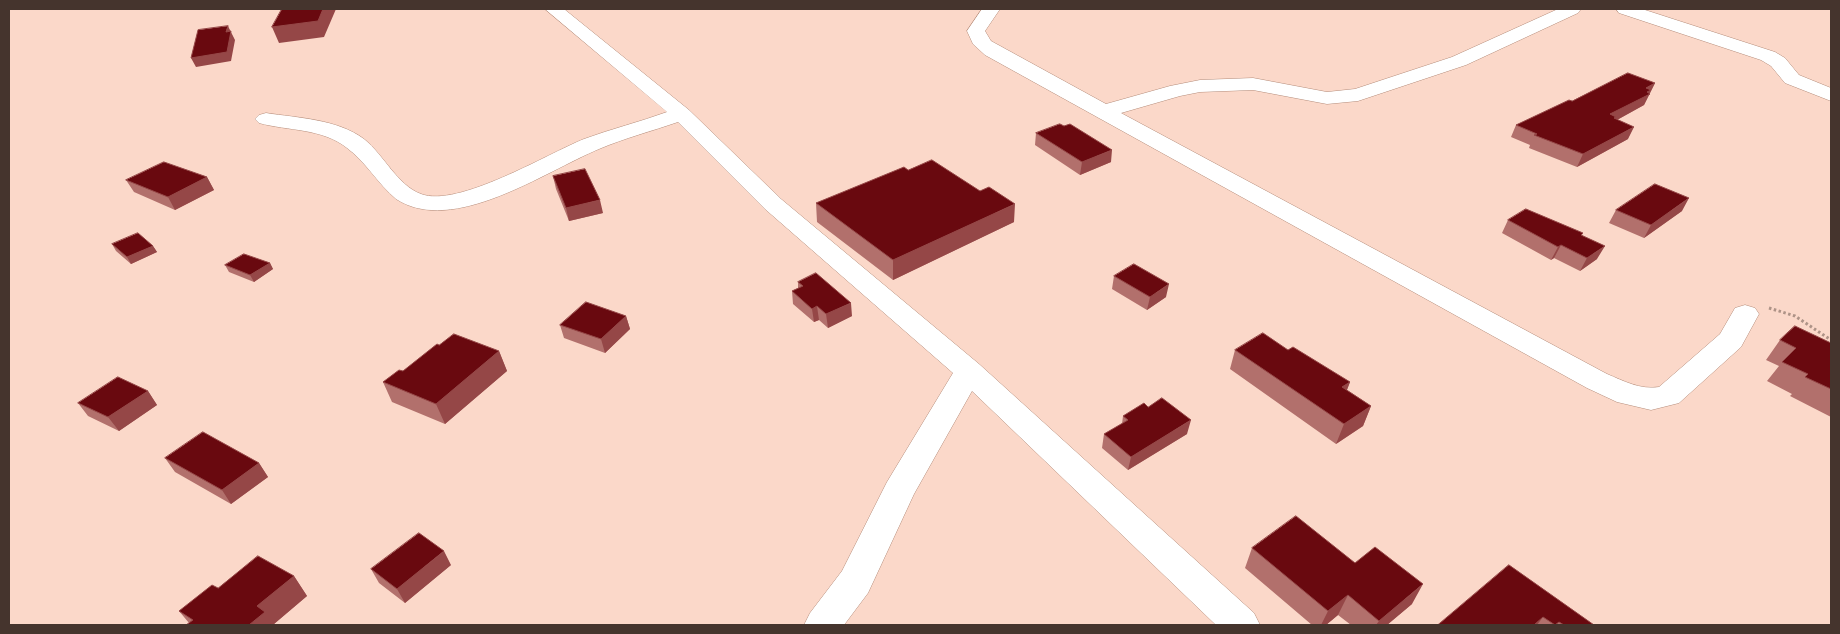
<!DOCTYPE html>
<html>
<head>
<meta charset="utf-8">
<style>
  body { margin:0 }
  #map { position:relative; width:1840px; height:634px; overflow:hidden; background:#fbd8c9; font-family:"Noto Serif",serif }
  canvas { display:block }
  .frame { position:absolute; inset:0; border:10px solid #45342d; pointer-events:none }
</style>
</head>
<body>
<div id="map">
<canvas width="1840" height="634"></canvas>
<div class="frame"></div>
</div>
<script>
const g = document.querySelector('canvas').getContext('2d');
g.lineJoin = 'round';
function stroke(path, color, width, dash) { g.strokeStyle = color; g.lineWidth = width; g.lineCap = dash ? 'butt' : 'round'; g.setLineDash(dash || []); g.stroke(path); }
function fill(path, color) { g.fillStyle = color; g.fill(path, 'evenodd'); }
const path = new Path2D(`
  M1769,308L1795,316L1831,340`);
const minor = new Path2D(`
  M545,9H564L689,110L781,199L979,364L1254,613L1260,625H1216L972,391L914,494L868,593L844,625H804L810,613L842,571L887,482L953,373L765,209L678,122C652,131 625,138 599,149C544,172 453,236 396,199C378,184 366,162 347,148C322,128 288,131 259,123L255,119L259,115L266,113C298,118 337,119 364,139C384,155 397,185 421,194C458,208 547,154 584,139C611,129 640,122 667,112Z
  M982,9H1000L985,31L991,41L1106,104L1170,86L1200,80L1253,78L1327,92L1355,89L1452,57L1558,9H1581L1578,13L1466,65L1358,101L1327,104L1253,90L1200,92L1180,96L1121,113L1607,374C1624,381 1640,390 1659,387L1720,334L1735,308L1745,305L1755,308L1759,314L1741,347L1679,403L1651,410L1617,402L1587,388L985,55L973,44L967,31Z
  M1616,9H1642L1775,52L1785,58L1799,75L1831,88V101L1785,83L1771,66L1761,60L1619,13Z`);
const wall = new Path2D(`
  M1655,83L1644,105L1617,120L1628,139L1577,167L1529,148L1530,145L1511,137L1516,125L1572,101Z
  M1036,133L1111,162L1080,175L1035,145Z
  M908,170L1014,222L893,280L817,222L816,203Z
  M553,176L603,213L569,221L556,189Z
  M207,177L214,190L175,210L134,192L126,180Z
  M1616,210L1682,211L1644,238L1609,223Z
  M1508,220L1583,233L1582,235L1597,259L1580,271L1554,258L1551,260L1502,233Z
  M112,244L153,246L157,252L131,264L116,251Z
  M270,263L273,269L254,282L229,272L225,265Z
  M1114,276L1166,297L1147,310L1112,289Z
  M798,282L852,316L828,328L819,320L814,322L793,304L792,291L798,288Z
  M626,316L630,329L605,353L564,338L560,325Z
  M1780,340L1831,343V417L1790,396L1792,394L1767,381L1779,366L1766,360Z
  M439,345L499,351L507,371L445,424L392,402L383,382L403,371Z
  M1235,350H1288L1350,382L1347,390L1371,406L1363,426L1336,444L1230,369Z
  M148,391L157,405L119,431L88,416L78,403Z
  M1123,416L1187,434L1128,470L1102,448L1104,434L1122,424Z
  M165,458L259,463L268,477L231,504L175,472Z
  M1252,548L1355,563L1412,604L1387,625H1351L1338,615L1326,625H1312L1245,568Z
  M451,565L405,603L379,583L371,569Z
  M1509,565L1594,625H1438Z
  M294,576L307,596L274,624L189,623L179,611Z`);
const shadedWall = new Path2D(`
  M323,9H336L324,37L279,43L272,27Z
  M228,26L235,40L231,61L196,67L191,58L226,32Z
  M1655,83L1644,105L1615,121L1610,114L1646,88Z
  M1634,127L1628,139L1577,167L1583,154Z
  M1112,150L1111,162L1080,175L1082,162Z
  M207,177L214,190L175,210L168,197Z
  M1689,198L1682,211L1644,238L1651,225Z
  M600,200L603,213L569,221L566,208Z
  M1015,204L1014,222L893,280V260Z
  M1561,245L1554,258L1551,260L1558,247Z
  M153,246L157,252L131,264L127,257Z
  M1605,246L1597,259L1580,271L1587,258Z
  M270,263L273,269L254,282L250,275Z
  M1169,284L1166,297L1147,310L1150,297Z
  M851,303L852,316L828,328L826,314Z
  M817,306L819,320L814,322L812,309Z
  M626,316L630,329L605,353L601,339Z
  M499,351L507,371L445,424L436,404Z
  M1350,382L1342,402V387Z
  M148,391L157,405L119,431L108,417Z
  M1371,406L1363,426L1336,444L1344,424Z
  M1191,420L1187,434L1128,470L1131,457Z
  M259,463L268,477L231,504L222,490Z
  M444,551L451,565L405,603L397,589Z
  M294,576L307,596L274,624L275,625H249L257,606Z
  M1423,584L1412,604L1387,625H1376L1379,621Z
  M1348,595L1338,615L1326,625H1321L1328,611Z
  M1543,617L1537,625H1534Z`);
const building = new Path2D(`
  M282,9H323L318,21L272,27Z
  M228,26L226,32L231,31L227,52L191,58L198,30Z
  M1628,73L1655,83L1646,88L1651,90L1647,92L1650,94L1610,114L1616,117L1614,118L1634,127L1583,154L1534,135L1537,134L1516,125L1569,100L1572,101Z
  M1060,124L1064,126L1070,124L1112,150L1082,162L1036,133Z
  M932,160L980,191L989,187L1015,204L893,260L816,203L904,167L908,170Z
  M164,162L207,177L168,197L126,180Z
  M585,169L600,200L566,208L553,176Z
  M1655,184L1689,198L1651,225L1616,210Z
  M1526,209L1583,233L1581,235L1605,246L1587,258L1561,245L1558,247L1508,220Z
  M138,233L153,246L127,257L112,244Z
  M244,254L270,263L250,275L225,265Z
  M1134,264L1169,284L1150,297L1114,276Z
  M816,273L851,303L826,314L817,306L812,309L792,291L803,286L798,282Z
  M586,302L626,316L601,339L560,325Z
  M1795,326L1831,343V389L1805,377L1808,374L1782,362L1796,348L1780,340Z
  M1263,333L1288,350L1293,347L1350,382L1342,387L1371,406L1344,424L1235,350Z
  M454,334L499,351L436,404L383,382L399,370L403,371L437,344L439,345Z
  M118,377L148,391L108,417L78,403Z
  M1162,398L1191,420L1131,457L1104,434L1128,420L1123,416L1144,403L1148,407Z
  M203,432L259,463L222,490L165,458Z
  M1296,516L1355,563L1375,547L1423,584L1379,621L1348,595L1328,611L1252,548Z
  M419,533L444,551L397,589L371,569Z
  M258,556L294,576L257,606L265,612L249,625H186L193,620L179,611L212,585L218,588Z
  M1509,565L1594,625H1564L1559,622L1555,625L1543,617L1534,625H1438Z`);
stroke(minor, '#b48c7a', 1);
stroke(path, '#ae9387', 3, [2.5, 2.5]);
fill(minor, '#fff');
fill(wall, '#b2706c');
fill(shadedWall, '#954747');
fill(building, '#69090f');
stroke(building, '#954747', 1);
</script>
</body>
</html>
